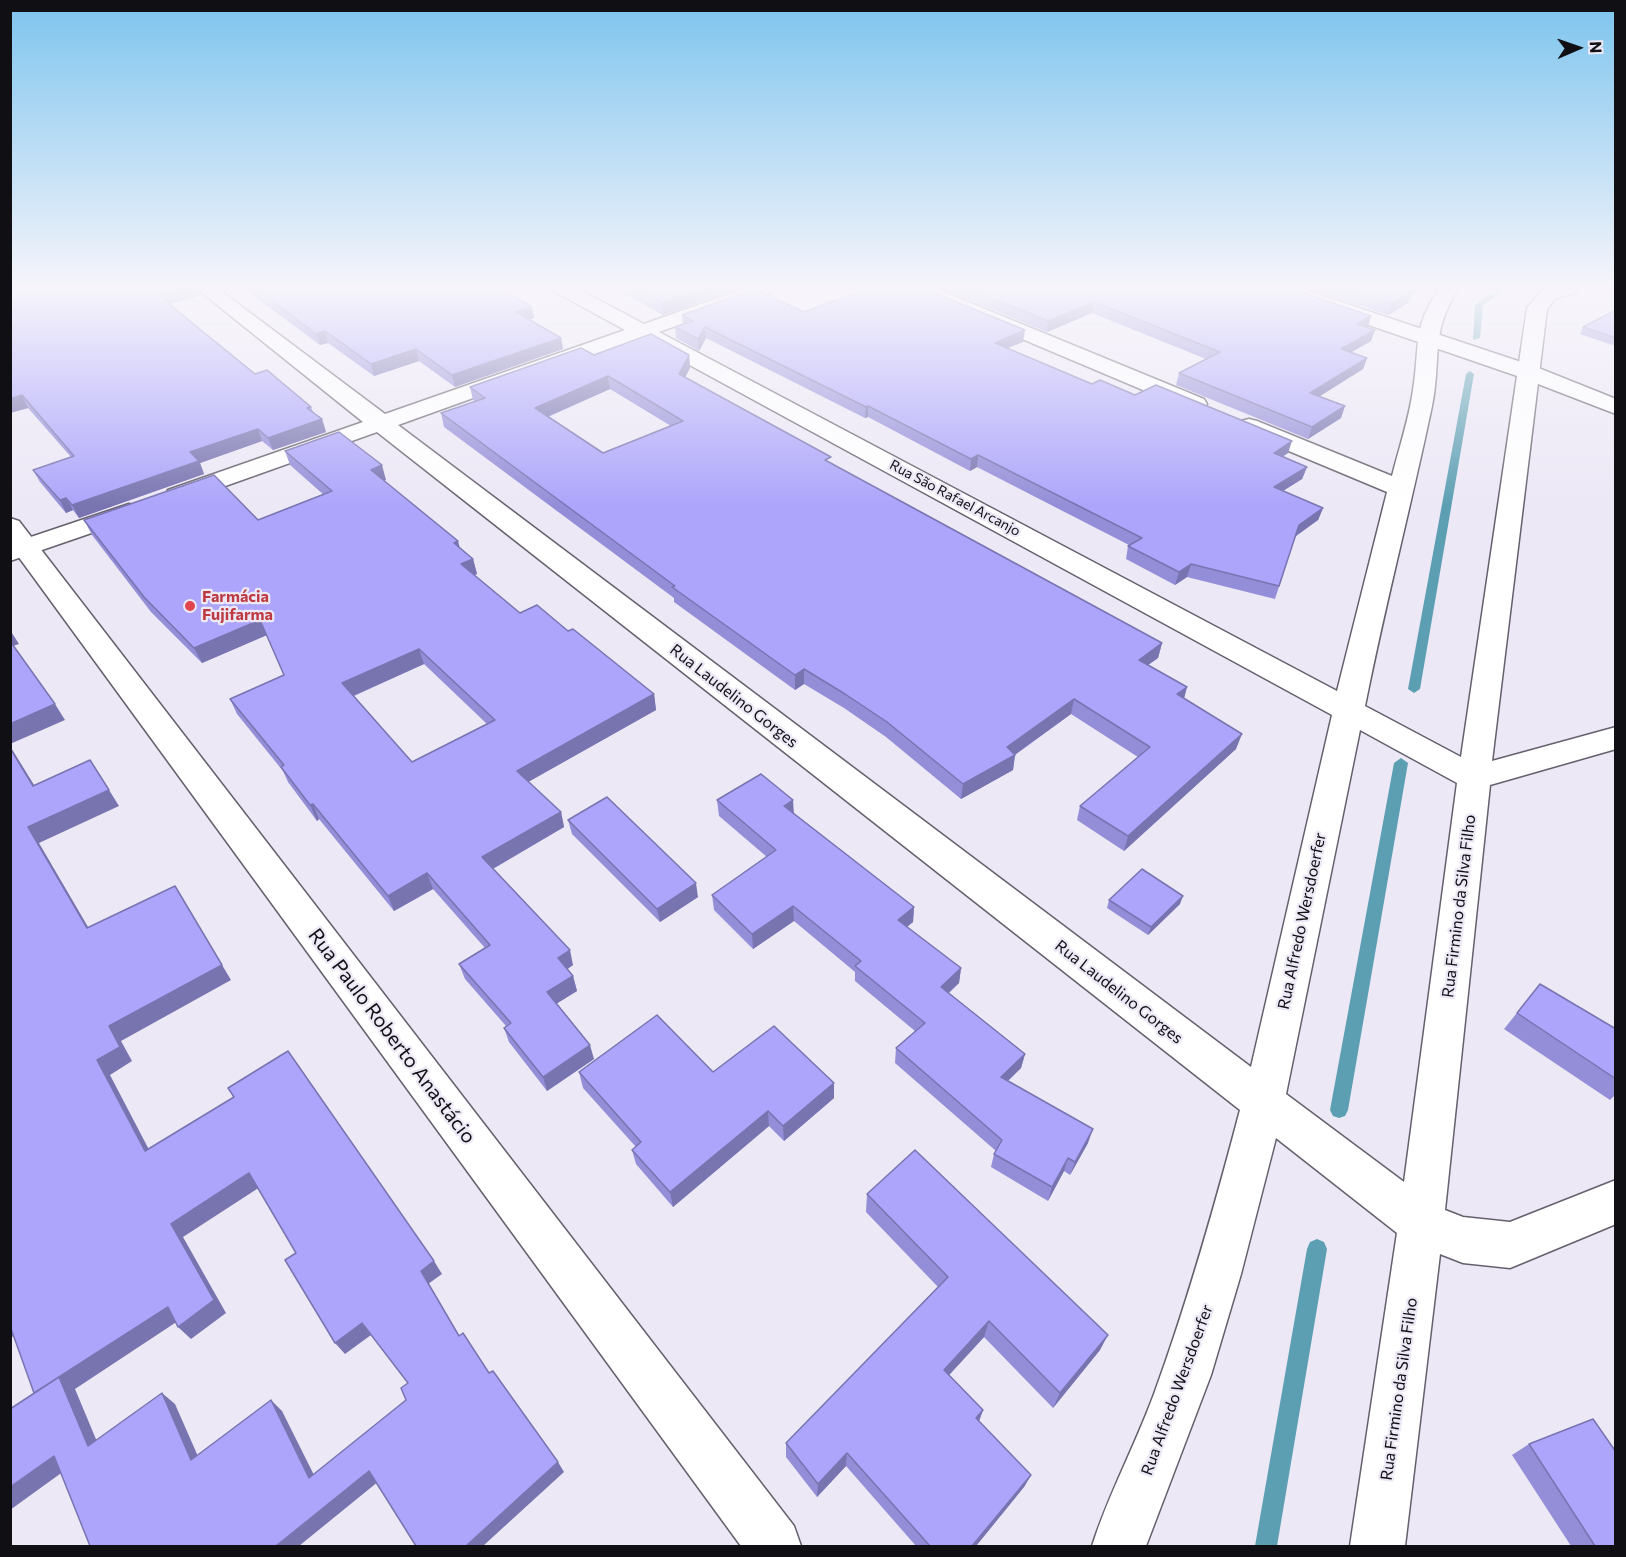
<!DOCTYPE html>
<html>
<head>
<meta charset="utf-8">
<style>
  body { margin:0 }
  #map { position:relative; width:1626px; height:1557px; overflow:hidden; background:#ede8f6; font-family:Commissioner,sans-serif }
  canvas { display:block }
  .frame { position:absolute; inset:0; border:12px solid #100f13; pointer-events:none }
  .north { position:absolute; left:1548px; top:18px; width:60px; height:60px; -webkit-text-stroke:4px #ede8f6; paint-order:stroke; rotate:88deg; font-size:16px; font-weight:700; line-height:24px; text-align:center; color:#100f13 }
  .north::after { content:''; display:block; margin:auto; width:21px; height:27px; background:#100f13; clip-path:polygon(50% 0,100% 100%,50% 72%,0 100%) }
</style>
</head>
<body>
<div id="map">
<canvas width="1626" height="1557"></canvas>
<div class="frame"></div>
<div class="north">N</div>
</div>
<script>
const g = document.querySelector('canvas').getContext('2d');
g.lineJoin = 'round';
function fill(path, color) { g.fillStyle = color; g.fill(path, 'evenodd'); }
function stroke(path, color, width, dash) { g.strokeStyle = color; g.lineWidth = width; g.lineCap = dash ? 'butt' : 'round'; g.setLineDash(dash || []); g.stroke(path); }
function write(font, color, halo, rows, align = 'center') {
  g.font = font + ' Commissioner,sans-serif'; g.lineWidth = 4.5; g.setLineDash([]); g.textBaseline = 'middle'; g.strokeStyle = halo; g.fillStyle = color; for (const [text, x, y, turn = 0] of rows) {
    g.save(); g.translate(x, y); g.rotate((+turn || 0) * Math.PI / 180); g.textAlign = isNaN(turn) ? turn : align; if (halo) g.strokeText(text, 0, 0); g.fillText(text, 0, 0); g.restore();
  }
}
const stream = new Path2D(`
  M1497,288H1506L1483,306L1480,338L1473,340L1475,305Z
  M1470,371L1474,374L1420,689L1414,693L1408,689L1466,374Z
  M1401,758L1408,763L1348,1110L1345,1116L1339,1118L1333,1116L1330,1110L1394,763Z
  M1317,1239L1324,1242L1327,1249L1277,1546H1255L1307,1249L1310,1242Z`);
const street = new Path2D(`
  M196,288H217L385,414L625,330L555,292L553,288H576L644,324L746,288H773L771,292L659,332L1337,691L1387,492L1241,431L1238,426L1241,421L1249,419L1257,421L1392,476C1399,448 1409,419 1413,390C1420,347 1412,326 1440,288H1459C1429,333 1442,358 1432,406C1411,506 1385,605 1365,706L1461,757L1527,308L1542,290L1580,288L1578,292L1556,298L1547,309L1492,761L1616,727V749L1490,785L1445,1210L1463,1217L1510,1222L1616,1180V1224L1510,1268L1463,1263L1440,1254L1405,1546H1350L1397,1233L1276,1138L1241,1274L1211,1375L1146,1546H1092C1108,1495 1135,1446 1154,1394C1188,1301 1215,1205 1240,1110L377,432L186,500L177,502L168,500L165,495L168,490L363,422ZM640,338L1332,715L1251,1067L398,425ZM1360,730L1457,783L1404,1182L1286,1094Z
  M909,288H934L1204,399L1207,404L1204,409L1196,411L1188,409L911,292Z
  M129,504L138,507L142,512L138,517L10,561V544Z`);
const secondary = new Path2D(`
  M1271,288H1299L1536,367L1616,399V414L1520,377L1273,292Z
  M10,518L19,521L794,1526L801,1546H741L10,545Z`);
const wall = new Path2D(`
  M10,288H199L201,295L170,304L255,374L311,407L313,412L322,419L326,432L273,450L262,441L200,463L204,474L79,518L73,510L66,513L40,482L33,470L71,457L28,408L10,413Z
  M243,288H500L532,307L534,318L529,320L561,338L563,349L455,387L419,361L374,376L328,343L320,345Z
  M614,288H734V290L663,315Z
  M940,288H1289L1371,316L1367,327L1375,330L1371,341L1351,352L1367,358L1363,369L1319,396L1341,418L1308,439L1176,385L1179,373L1206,359L1092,313L1047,332Z
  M1306,288H1421L1411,296L1408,303L1388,315Z
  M1616,310V346L1580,334L1583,327Z
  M804,312L1023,342L1007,348L1092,384L1135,395L1288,453L1283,456L1307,467L1302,479L1283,491L1323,508L1318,520L1295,537L1275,599L1187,577L1175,585L1126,559L1128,546L1129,545L977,467L970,471L868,417L865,418L706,338L699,351L676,338L675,327L683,324L682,315Z
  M594,355H689L690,368L685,377L831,463L1162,643L1158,658L1148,665L1187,687L1184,698L1236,749L1124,851L1077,820L1080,806L1138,757L1071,714L1015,755L1013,770L961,799L886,737L844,708L804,684L795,690L674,602V598L444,427L441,413L475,401L473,400L470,387ZM610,389L671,426L603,453L548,417Z
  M285,451L386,480H384L473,559L477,574L474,575L520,613L568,631L654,694L656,710L528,782L561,812L564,827L493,869L573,965L567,969L573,976L577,991L556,1004L594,1059L547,1091L509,1042L504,1028L506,1026L465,979L459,964L485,948L433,889L394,911L319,819L317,821L288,782L283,771L237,714L230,699L284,675L267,635L202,663L151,612L92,535L84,520H258L324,495L290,465ZM424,664L487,724L412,762L354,696Z
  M717,800L794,813L914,907L913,922L907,927L961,968L959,983L949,993L1025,1054L1021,1068L1008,1081L1088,1143L1070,1175L1064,1171L1048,1201L991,1167L994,1154L996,1151L895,1063L896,1048L915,1031L855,981V972L794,921L753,949L714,910L712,895L767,857L719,816Z
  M568,820L698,897L660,922L572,834Z
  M1109,900L1180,904L1148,935L1107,908Z
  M1540,984L1616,1029V1094L1610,1100L1504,1029Z
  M579,1072H713L834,1083V1098L784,1141L769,1126L673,1207L636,1164L632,1150L636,1147L583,1088Z
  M867,1194L1100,1350L1053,1408L984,1337L949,1375L983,1410L979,1421L1031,1475L1024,1487L976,1546H916L846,1466L817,1497L786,1457V1443L938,1287L866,1212Z
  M1529,1444L1616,1546H1571L1512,1455Z`);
const shadedWall = new Path2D(`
  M183,288H199L201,295L163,306L158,295Z
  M706,288H734V290L663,315L662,303Z
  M1410,288H1421L1411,296L1408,303L1388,315L1391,304Z
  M1094,302L1092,313L1047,332L1048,321Z
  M532,307L534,318L518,323L516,312Z
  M1371,316L1368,327L1353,335L1357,324Z
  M705,327L706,338L699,351L698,339Z
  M1025,330L1023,342L993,354L995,343Z
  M1375,330L1371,341L1338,360L1341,349Z
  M325,331L328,343L320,345L316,334Z
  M561,338L563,349L455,387L452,375Z
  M416,349L419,361L374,376L371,364Z
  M689,355L690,368L680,387L679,374Z
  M1367,358L1363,369L1306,405L1310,393Z
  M608,376L610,389L537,421L535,408Z
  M22,395L28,408L10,413V399Z
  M868,406V417L865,418L866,407Z
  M1345,406L1341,418L1308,439L1312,427Z
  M322,419L326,432L273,450L268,438Z
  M258,429L262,441L200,463L204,474L79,518L72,505L190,452Z
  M1292,441L1288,453L1270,465L1274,453Z
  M978,455L977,467L970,471L971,459Z
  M382,465L386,480L375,484L371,470Z
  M1307,467L1302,479L1270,499L1274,487Z
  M66,498L73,510L66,513L60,500Z
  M1323,508L1318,520L1294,537L1299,525Z
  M458,541L462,556L454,543Z
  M473,559L477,574L465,579L461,564Z
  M1191,564L1187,577L1175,585L1179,572Z
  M260,620L267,635L202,663L194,648Z
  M10,630L19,644L13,646L10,643Z
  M1162,643L1158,658L1135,674L1139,660Z
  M419,649L424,664L348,698L342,683Z
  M804,669V684L795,690V675Z
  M1187,687L1183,702L1177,694Z
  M654,694L656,710L521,786L517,771Z
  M1074,699L1071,714L1010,758L1015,755L1013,770L961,799L963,784L1007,747Z
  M55,704L65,720L10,744V724Z
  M1242,734L1236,749L1124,851L1128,836Z
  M10,746L44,801L33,786L10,748Z
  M109,790L119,806L39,843L98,944L87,928L28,827Z
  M793,800L794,815L784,806Z
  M313,804L319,819L317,821L310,805Z
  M561,812L564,827L487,872L482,857Z
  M427,873L433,889L394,911L388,896Z
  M696,883L698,897L660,922L657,909Z
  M175,886L231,980L121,1041L132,1061L110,1075L157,1165L145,1151L97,1060L109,1026Z
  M1183,896L1180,904L1148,935L1151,927Z
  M793,906L794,921L753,949L752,934Z
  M914,907L913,922L897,935L898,920Z
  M570,950L573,965L562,973L558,958Z
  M961,968L959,983L939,1001L941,987Z
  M573,976L577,991L551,1007L547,992Z
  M590,1045L594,1059L547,1091L543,1077Z
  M1025,1054L1021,1068L997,1091L1001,1077Z
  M834,1083V1098L784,1141L783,1126Z
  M768,1111L769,1126L673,1207L670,1192Z
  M1093,1129L1088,1143L1070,1175L1075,1162Z
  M1068,1158L1064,1171L1048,1201L1052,1187Z
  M249,1173L260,1187L183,1237L226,1313L191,1339L178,1327L171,1224Z
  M434,1261L442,1274L428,1284L421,1271Z
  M168,1307L181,1319L75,1389L103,1456L88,1446L34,1393Z
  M10,1320L24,1330L10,1338Z
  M989,1321L984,1337L940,1385L944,1370Z
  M362,1323L371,1335L345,1354L335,1343Z
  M1108,1335L1100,1350L1053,1408L1060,1393Z
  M162,1393L175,1404L204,1470L191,1460Z
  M271,1400L282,1411L320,1487L309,1478Z
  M983,1410L978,1424L976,1418Z
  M847,1453L846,1466L817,1497L818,1484Z
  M54,1456L71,1466L10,1510V1487Z
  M558,1462L564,1472L483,1546H466Z
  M369,1471L379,1481L299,1546H276Z
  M1031,1475L1024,1487L976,1546H972Z`);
const building = new Path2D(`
  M10,288H183L158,295L255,374L267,370L311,407L307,408L322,419L268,438L258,429L190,452L199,461L72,505L66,498L60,500L33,470L74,456L22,395L10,399Z
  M255,288H500L532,307L516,312L561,338L452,375L416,349L371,364L325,331L316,334Z
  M633,288H706L662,303Z
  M869,288H922L1025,330L995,343L1092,384L1100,380L1135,395L1156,385L1292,441L1274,453L1307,467L1274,487L1323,508L1299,525L1279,586L1191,564L1179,572L1128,546L1142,538L978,455L971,459L868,406L866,407L705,327L698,339L675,327L693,321L682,315L755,289L804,312Z
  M967,288H1289L1371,316L1357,324L1375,330L1341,349L1367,358L1310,393L1345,406L1312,427L1179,373L1220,352L1094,302L1048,321Z
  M1342,288H1410L1407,291L1412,292L1391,304Z
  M1616,310V338L1583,327Z
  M651,334L689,355L679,374L831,457L825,460L1162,643L1139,660L1187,687L1177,694L1242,734L1128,836L1080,806L1150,747L1074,699L1007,747L1015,755L963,784L887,722L845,694L804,669L795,675L672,587L675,586L441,413L485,398L470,387L581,348L594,355ZM608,376L683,421L603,453L535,408Z
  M339,432L382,465L371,470L458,541L454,543L473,559L461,564L520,613L537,605L568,631L573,629L654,694L517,771L561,812L482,857L570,950L558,958L573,976L547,992L590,1045L543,1077L504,1028L511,1023L459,964L490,945L427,873L388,896L313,804L310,805L281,767L284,765L230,699L284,675L260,620L194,648L144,597L84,520L214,475L258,520L332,491L285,451ZM419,649L495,720L412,762L342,683Z
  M10,641L55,704L10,724Z
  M10,748L33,786L90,760L109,790L28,827L87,928L175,886L222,965L109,1026L120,1047L97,1060L145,1151L234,1097L228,1088L288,1051L434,1261L421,1271L459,1336L463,1333L489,1373L493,1371L558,1462L466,1546H416L369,1471L276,1546H90L54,1456L10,1487V1409L59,1377L88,1446L162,1393L191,1460L271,1400L309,1478L406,1400L401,1388L408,1383L362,1323L335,1343L285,1260L296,1253L249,1173L171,1224L214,1300L178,1327L168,1307L34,1393L10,1326Z
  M761,774L793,800L784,806L914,907L898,920L961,968L941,987L1025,1054L1001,1077L1093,1129L1075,1162L1068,1158L1052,1187L994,1154L1002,1140L896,1048L925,1023L855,966L861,961L793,906L752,934L712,895L776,850L717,800Z
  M607,797L696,883L657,909L568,820Z
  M1142,869L1183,896L1151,927L1109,900Z
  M1540,984L1616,1029V1079L1517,1013Z
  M657,1015L713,1072L774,1026L834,1083L783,1126L768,1111L670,1192L632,1150L641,1142L579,1072Z
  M915,1150L1108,1335L1060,1393L989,1321L944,1370L983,1410L976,1418L1031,1475L972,1546H930L847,1453L818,1484L786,1443L948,1277L867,1194Z
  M1593,1419L1616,1452V1546H1595L1529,1444Z`);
const markers = [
  [190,606,6,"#e0444e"]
];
const farStreetnames = [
  ["Rua São Rafael Arcanjo",955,498,28]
];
const healthNames = [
  ["Farmácia",202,597],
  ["Fujifarma",202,615]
];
const streetNames = [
  ["Rua Laudelino Gorges",734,696,38],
  ["Rua Firmino da Silva Filho",1459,906,-83],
  ["Rua Alfredo Wersdoerfer",1302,921,-78],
  ["Rua Laudelino Gorges",1119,992,38],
  ["Rua Firmino da Silva Filho",1399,1389,-82],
  ["Rua Alfredo Wersdoerfer",1177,1390,-70]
];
const nearStreetnames = [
  ["Rua Paulo Roberto Anastácio",392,1036,53]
];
fill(stream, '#5c9fb2');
stroke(street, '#65606c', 3);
stroke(secondary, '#65606c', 3);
fill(street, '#fff');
fill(secondary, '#fff');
fill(wall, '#948ed8');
fill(shadedWall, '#7874b0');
fill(building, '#aca5fb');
stroke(building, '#7874b0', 1.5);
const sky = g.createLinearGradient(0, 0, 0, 506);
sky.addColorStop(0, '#7dc4ee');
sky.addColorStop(0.57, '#f7f5fb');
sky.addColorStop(1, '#f7f5fb00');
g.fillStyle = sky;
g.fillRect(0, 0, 1626, 506);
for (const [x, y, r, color] of markers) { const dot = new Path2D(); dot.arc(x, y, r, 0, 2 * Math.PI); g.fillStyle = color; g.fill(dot); stroke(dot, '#ede8f6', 2); }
write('14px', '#100f13', '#ede8f6', farStreetnames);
write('bold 16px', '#be3a42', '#ede8f6', healthNames, 'left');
write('16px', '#100f13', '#ede8f6', streetNames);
write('20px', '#100f13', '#ede8f6', nearStreetnames);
</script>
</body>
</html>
